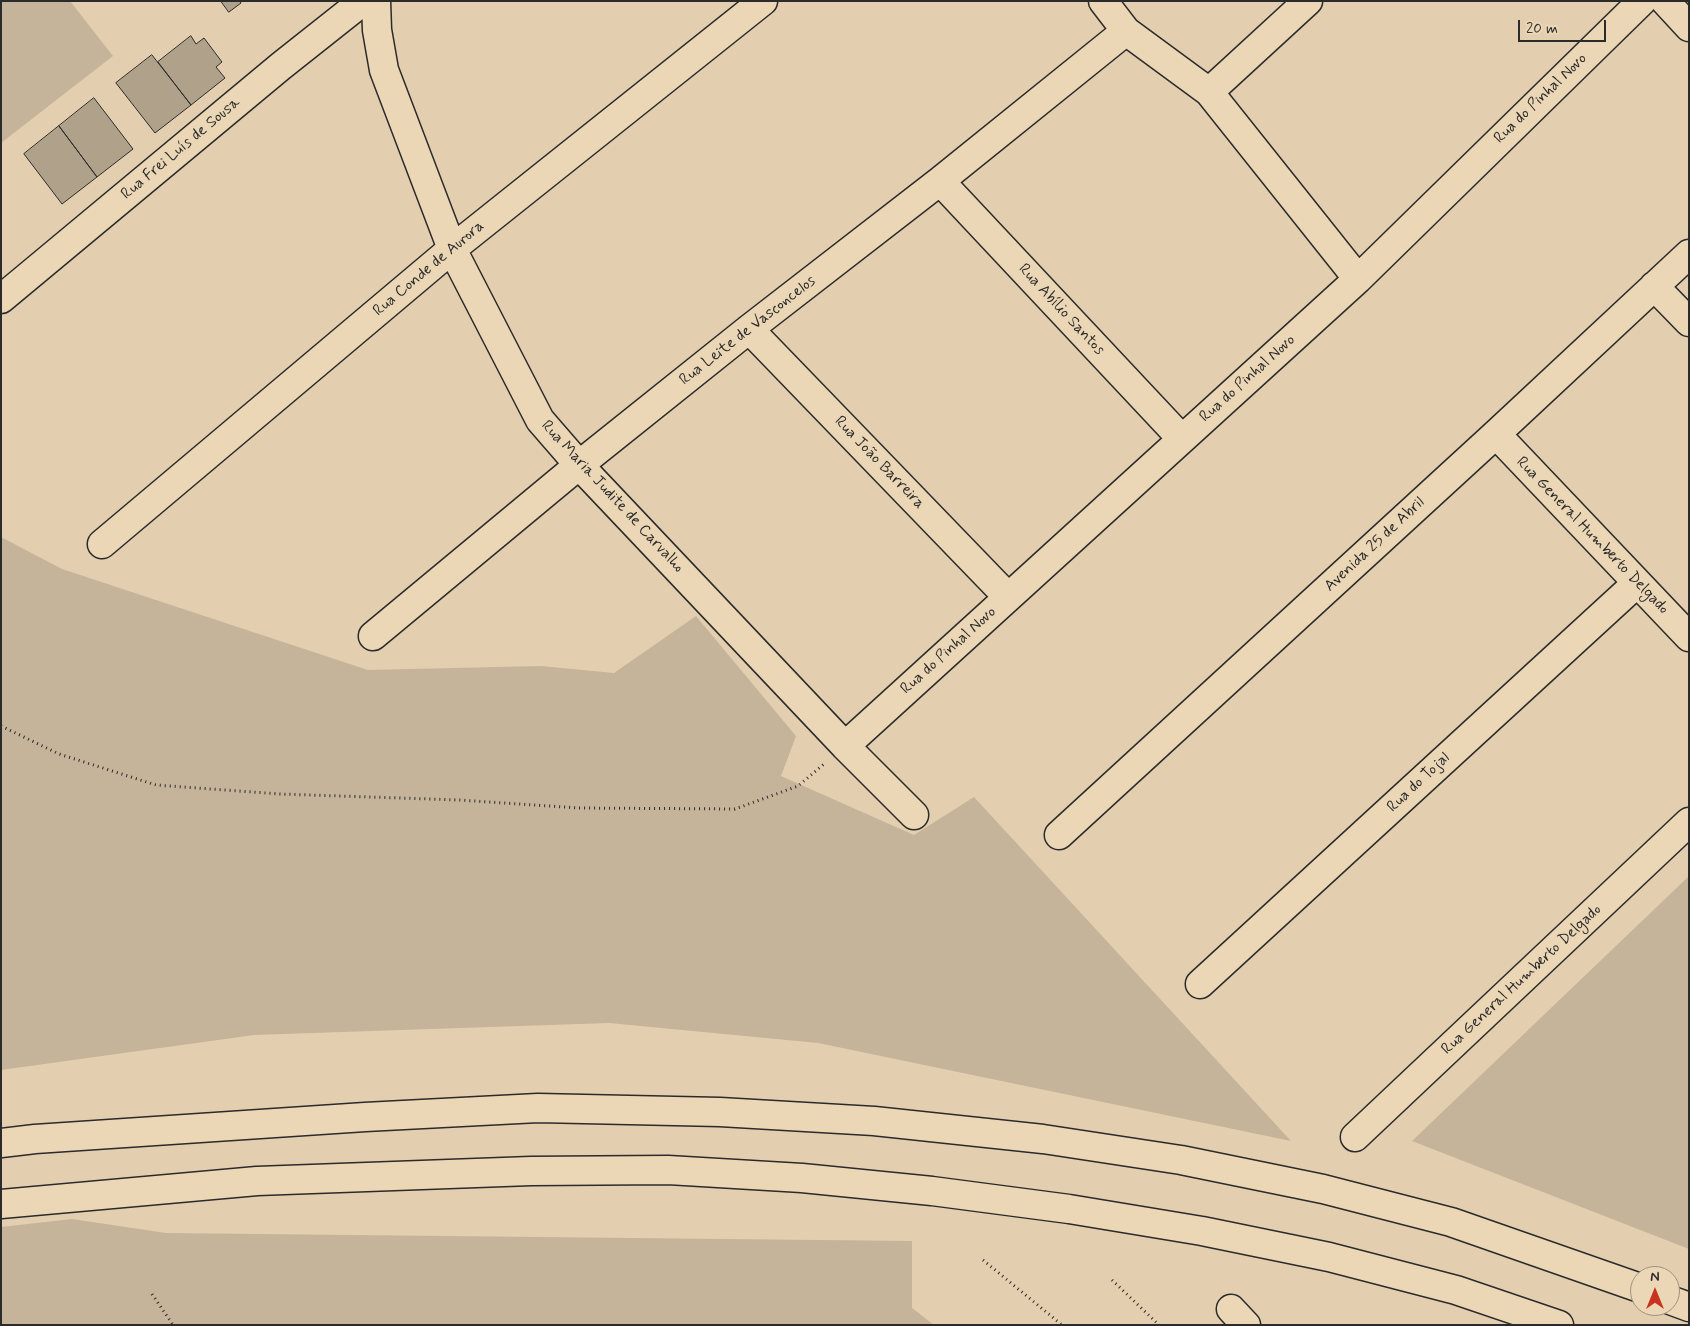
<!DOCTYPE html>
<html>
<head>
<meta charset="utf-8">
<style>
  body { margin:0 }
  #map { position:relative; width:1690px; height:1326px; overflow:hidden; background:#e3cfaf; font-family:Mynerve,sans-serif }
  canvas { display:block }
  .frame { position:absolute; inset:0; border:2px solid #2b2b2b; pointer-events:none }
  .north { position:absolute; left:1630px; top:1266px; width:50px; height:50px; box-sizing:border-box; background:#ebd6b5; border:1px solid #9e927e; border-radius:50%; rotate:0deg; font-size:14px; font-weight:700; line-height:20px; text-align:center; color:#2b2b2b }
  .north::after { content:''; display:block; margin:auto; width:18px; height:22px; background:#c8321e; clip-path:polygon(50% 0,100% 100%,50% 72%,0 100%) }
  .scale { position:absolute; left:1518px; top:20px; width:88px; height:22px; box-sizing:border-box; border:2px solid #2b2b2b; border-top:0; padding-left:6px; font-size:15px; line-height:18px; white-space:nowrap; color:#2b2b2b; -webkit-text-stroke:4px #ebd6b5; paint-order:stroke }
</style>
</head>
<body>
<div id="map">
<canvas width="1690" height="1326"></canvas>
<div class="frame"></div>
<div class="north">N</div>
<div class="scale">20 m</div>
</div>
<script>
const g = document.querySelector('canvas').getContext('2d');
g.lineJoin = 'round';
function fill(path, color) { g.fillStyle = color; g.fill(path, 'evenodd'); }
function stroke(path, color, width, dash) { g.strokeStyle = color; g.lineWidth = width; g.lineCap = dash ? 'butt' : 'round'; g.setLineDash(dash || []); g.stroke(path); }
function write(font, color, halo, rows, align = 'center') {
  g.font = font + ' Mynerve,sans-serif'; g.lineWidth = 4; g.setLineDash([]); g.textBaseline = 'middle'; g.strokeStyle = halo; g.fillStyle = color; for (const [text, x, y, turn = 0] of rows) {
    g.save(); g.translate(x, y); g.rotate((+turn || 0) * Math.PI / 180); g.textAlign = isNaN(turn) ? turn : align; if (halo) g.strokeText(text, 0, 0); g.fillText(text, 0, 0); g.restore();
  }
}
const green = new Path2D(`
  M1,1H70L113,56L1,143Z
  M1,537L62,569L368,670L541,666L614,673L696,616L796,736L781,776L914,835L974,797L1291,1141L818,1043L609,1023L254,1035L1,1070Z
  M1689,876V1249L1412,1141Z
  M72,1219L166,1233L912,1241V1308L934,1325H1V1227Z`);
const building = new Path2D(`
  M221,1H240L241,3L229,12Z
  M191,36L196,44L204,38L222,62L216,67L225,78L191,105L158,62Z
  M152,55L191,105L155,133L116,83Z
  M94,98L133,149L97,177L59,126Z
  M59,126L97,177L62,204L24,154Z`);
const path = new Path2D(`
  M1,726L59,754L156,785L280,794L459,800L579,808L735,809L798,786L824,764
  M983,1260L1062,1325
  M1112,1280L1159,1325
  M152,1294L173,1325`);
const minor = new Path2D(`
  M376,1L377,30L384,70L452,249L540,420L579,465L845,746L914,815
  M1103,1L1126,31L1209,92L1358,279
  M1665,1L1689,27
  M1209,92L1308,1
  M940,181L1182,439
  M1654,286L1689,322
  M1,299L281,66L363,1
  M749,329L1008,597
  M1496,434L1689,637
  M102,544L452,249L763,1
  M373,636L579,465L749,329L940,181L1126,31
  M845,746L1358,279L1642,1
  M1059,835L1496,434L1689,254
  M1200,984L1637,583
  M1355,1137L1689,822
  M1231,1309L1246,1325`);
const highway = new Path2D(`
  M1,1143L35,1139L365,1117L538,1108L720,1112L874,1121L1043,1139L1181,1160L1323,1189L1451,1222L1640,1288
  M1,1204L257,1181L531,1171L668,1170L802,1178L932,1191L1069,1209L1202,1231L1329,1257L1456,1290L1559,1325
  M1670,1300L1689,1307`);
const streetNames = [
  ["Rua do Pinhal Novo",1541,99,-44],
  ["Rua Frei Luís de Sousa",181,149,-40],
  ["Rua Conde de Aurora",429,269,-40],
  ["Rua Abílio Santos",1061,310,47],
  ["Rua Leite de Vasconcelos",748,331,-38],
  ["Rua do Pinhal Novo",1248,379,-42],
  ["Rua João Barreira",879,463,46],
  ["Rua Maria Judite de Carvalho",612,497,47],
  ["Rua General Humberto Delgado",1592,536,46],
  ["Avenida 25 de Abril",1375,545,-43],
  ["Rua do Pinhal Novo",949,651,-42],
  ["Rua do Tojal",1419,783,-43],
  ["Rua General Humberto Delgado",1522,980,-43]
];
fill(green, '#c5b49a');
fill(building, '#b0a18a');
stroke(building, '#2b2b2b', 1);
stroke(minor, '#2b2b2b', 31);
stroke(highway, '#2b2b2b', 31);
stroke(path, '#2b2b2b', 3, [1, 4]);
stroke(minor, '#ebd6b5', 28);
stroke(highway, '#ebd6b5', 28);
write('16px', '#2b2b2b', '#ebd6b5', streetNames);
</script>
</body>
</html>
